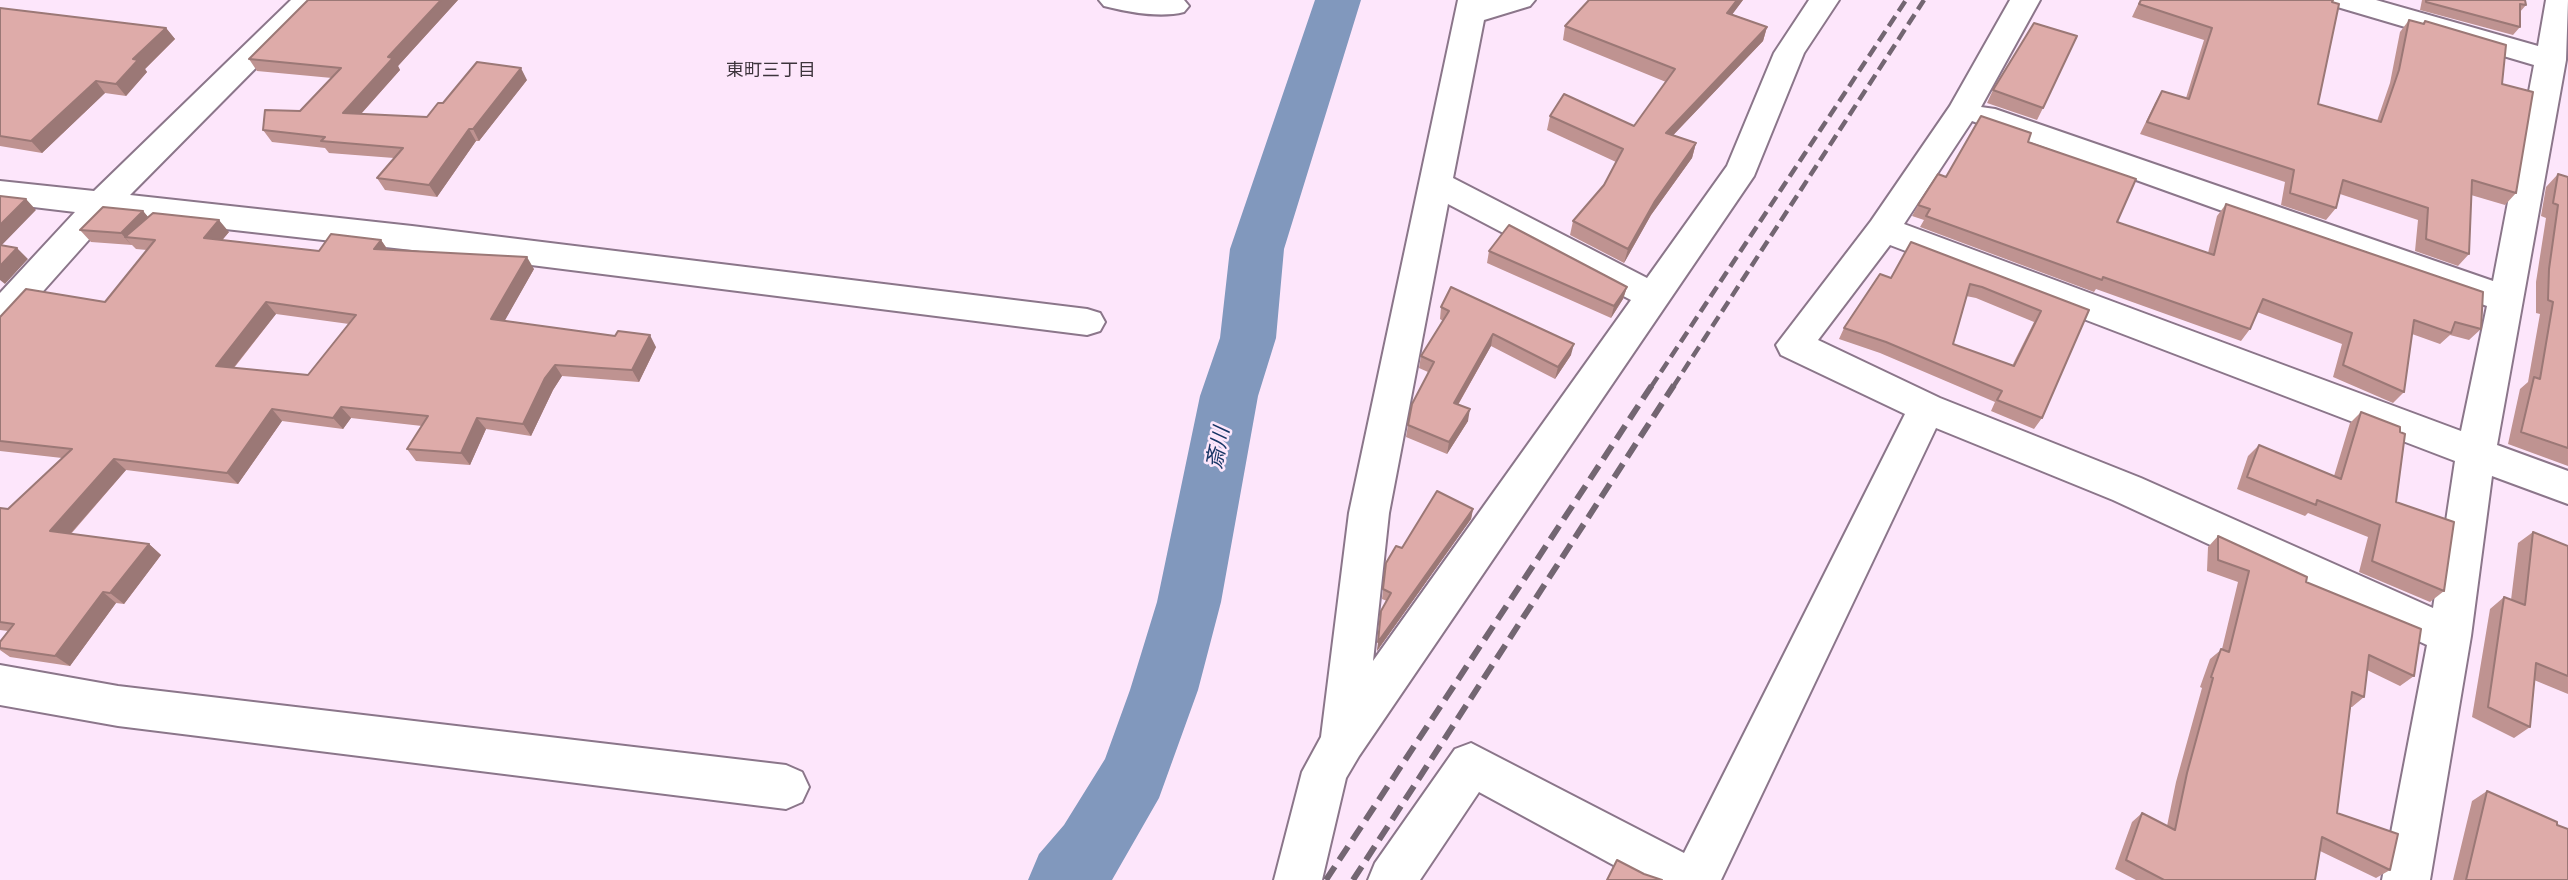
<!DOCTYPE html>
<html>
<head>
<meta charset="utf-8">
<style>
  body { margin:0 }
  canvas { display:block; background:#fde6fb }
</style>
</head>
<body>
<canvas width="2568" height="880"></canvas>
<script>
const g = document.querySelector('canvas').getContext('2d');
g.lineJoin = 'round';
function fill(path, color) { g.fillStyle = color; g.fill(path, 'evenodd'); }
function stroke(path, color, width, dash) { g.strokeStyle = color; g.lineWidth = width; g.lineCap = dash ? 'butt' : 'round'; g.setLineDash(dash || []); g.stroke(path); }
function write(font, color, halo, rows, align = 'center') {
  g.font = font + ' "Noto Serif","Noto Sans JP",serif'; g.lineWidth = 5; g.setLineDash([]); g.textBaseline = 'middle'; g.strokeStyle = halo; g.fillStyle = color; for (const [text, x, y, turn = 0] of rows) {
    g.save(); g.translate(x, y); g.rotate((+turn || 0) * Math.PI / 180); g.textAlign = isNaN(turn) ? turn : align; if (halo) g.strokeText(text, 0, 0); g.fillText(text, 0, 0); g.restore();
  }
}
const river = new Path2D(`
  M1315,0H1361L1284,249L1276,338L1258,396L1221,602L1198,690L1159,798L1112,880H1028L1039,854L1064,825L1105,759L1130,690L1157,602L1200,396L1220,338L1230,249Z`);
const minor = new Path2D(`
  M291,0H323L130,195L412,226L1087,309L1100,313L1105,322L1100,331L1087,335L412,250L110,216L13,325L0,329V293L75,212L0,203V181L94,191Z
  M1099,0H1184L1189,6L1184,12C1161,18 1127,12 1104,6Z
  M1458,0H1535L1530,6L1484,20L1453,178L1647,278L1727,166L1774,53L1809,0H1839L1804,53L1754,176L1359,756L1346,778L1322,880H1274L1302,772L1321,737L1349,513ZM1448,204L1631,300L1373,661L1389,513Z
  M2010,0H2040L1981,107L1995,109L2493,281L2534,65L2334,6L2329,0H2376L2538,46L2546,0H2568L2566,60L2497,445L2568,471V504L2492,476L2471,636L2430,880H2382L2427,645L2113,500L1936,428L1721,880H1641L1479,792L1420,880H1368L1375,863L1455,749L1471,743L1684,853L1905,414L1781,355L1776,345L1871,221L1950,106ZM1972,121L2487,306L2461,431L1904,224ZM1890,245L2455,461L2433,608L2141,478L1940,398L1818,340Z
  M0,665L118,686L786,765L802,772L809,787L802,802L786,809L118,726L0,705Z`);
const railFar1 = new Path2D(`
  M1651,387L1906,0
  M1673,387L1924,0`);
const rail = new Path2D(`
  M1326,880L1652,385
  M1353,880L1674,385`);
const wall = new Path2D(`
  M308,0H458L398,66L400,70L361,114L427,117L443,103L527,80L479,141H476L437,197L385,190L377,178L394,158L329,153L325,148L272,142L263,130L300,111L332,78L257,71L249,59Z
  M1743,0L1732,14L1767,27L1763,41L1673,135L1696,143L1692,158L1651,215L1624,263L1570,235L1573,221L1604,185L1616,162L1547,130L1550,116L1634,126L1666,82L1563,40L1565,26Z
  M2140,0H2333L2318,104L2377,121L2390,83L2400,32L2409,20L2422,24L2425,21L2502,84L2516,193L2505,205L2471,195L2469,254L2458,266L2415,251L2418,220L2340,194L2336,208L2326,220L2281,205L2285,182L2140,134L2155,103L2162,91L2186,98L2204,40L2132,17Z
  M2422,0H2525L2526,5L2520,12V27L2513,35L2420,10Z
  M0,8L166,28L175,39L145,69L147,72L126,96L105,93L42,153L0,146Z
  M1993,90L2043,108L2037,120L1987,103Z
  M2028,142L2117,222L2208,253L2217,216L2226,204L2481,329L2469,340L2450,335L2440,344L2412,334L2404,392L2393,403L2333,377L2342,344L2257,312L2250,329L2241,341L2096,289L2094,292L1920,227L1924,220L1912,216L1918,205L1946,177Z
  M2558,174L2568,177V466L2508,444L2520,389L2528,382L2540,314L2536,313V282L2546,218L2541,216L2546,187Z
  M143,211L148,217L229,232L222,240L319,251L381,240L388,250L534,269L504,321L656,347L639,382L562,376L553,390L531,436L486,429L470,465L416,461L407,449L422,426L351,418L343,429L282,421L238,484L126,470L71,534L149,544L161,555L124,604L116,603L70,666L10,657L0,650V642L8,631L0,630V508L8,509L62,458L0,451V317L105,302L147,250L136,249L132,245L91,242L80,230ZM276,314L349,324L308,375L234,368Z
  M1911,242L2089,310L2042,418L2034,429L1991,411L1995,402L1880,353L1839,339L1844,328L1891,278ZM1966,296L1976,298L2034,322L2012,366L1953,344Z
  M1489,251L1627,287L1623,299L1611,318L1487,263Z
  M1441,307L1571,355L1555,379L1491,346L1458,405L1468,421L1447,454L1406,437L1408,425L1428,372L1419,368L1421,356L1443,321L1440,319Z
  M2361,412L2396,502L2444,591L2430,602L2359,572L2368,537L2308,513L2305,516L2237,489L2248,456L2259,445L2334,476L2350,423Z
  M1473,509L1471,519L1377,651L1387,601L1382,599L1386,563L1402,548Z
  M2533,532L2568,546V694L2534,680L2530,727L2514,738L2472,717L2490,609L2504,597L2511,600L2518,543Z
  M2218,536L2306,582L2414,676L2400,686L2367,670L2364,697L2352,707H2350L2337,813L2390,870L2376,878L2320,851L2315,880H2136L2115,869L2132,822L2142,813L2167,826L2176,782L2202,688L2200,687L2210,659L2222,649L2238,582L2207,571L2208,547Z
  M2487,791L2557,825L2568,880H2453L2472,801Z`);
const shadedWall = new Path2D(`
  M441,0H458L398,66L400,70L351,125L343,113L388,57Z
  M1737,0H1743L1723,27L1727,13Z
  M1767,27L1763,41L1662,147L1666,133Z
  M166,28L175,39L145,69L147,72L126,96L116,84L133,59Z
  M521,68L527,80L479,141L473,129Z
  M96,81L105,93L42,153L31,141Z
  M469,129L476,141L437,197L429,185Z
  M1696,143L1692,158L1651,215L1624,263L1628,249L1655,201Z
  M26,199L36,210L0,247V225Z
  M143,211L153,223L125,237L132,246L121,233Z
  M219,220L229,232L214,250L204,238Z
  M381,240L389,252L374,249Z
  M17,248L28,259L5,284L0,280V266Z
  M527,257L534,269L499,331L491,319Z
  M1627,287L1623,299L1611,318L1614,306Z
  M266,302L276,314L226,377L216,366Z
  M1493,334L1491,346L1452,415L1454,403Z
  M650,335L656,347L639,382L632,370Z
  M1574,344L1571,355L1555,379L1558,367Z
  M555,365L562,376L553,390L531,436L523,424L545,378Z
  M341,407L351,418L343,429L333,418Z
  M272,409L282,421L238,484L227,473Z
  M1470,409L1468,421L1447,454L1449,442Z
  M477,418L486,429L470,465L461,453Z
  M114,459L126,470L63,542L50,531Z
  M1473,509L1471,519L1377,651L1378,642Z
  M149,544L161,555L124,604L110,593Z
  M103,592L116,603L70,666L55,656Z`);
const building = new Path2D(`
  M308,0H441L388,57L393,58L343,113L427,117L438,103H443L477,62L521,68L473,129H469L429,185L377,178L403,148L321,141L325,137L263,130L265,110L300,111L341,68L249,59Z
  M1589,0H1737L1727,13L1767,27L1666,133L1696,143L1655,201L1628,249L1573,221L1604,185L1623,149L1550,116L1564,94L1634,126L1675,69L1565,26Z
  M2141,0H2333L2332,2L2339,4L2318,104L2381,122L2399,70L2409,20L2424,24L2425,21L2506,45L2502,84L2533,92L2516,193L2472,180L2469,254L2426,239L2428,208L2343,180L2336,208L2290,193L2294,170L2147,122L2162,91L2189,99L2212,28L2139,4Z
  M2426,0H2525L2526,5L2520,4V27L2426,2Z
  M0,8L166,28L133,59L138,60L116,84L96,81L31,141L0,136Z
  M2034,23L2077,36L2043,108L1993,90Z
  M1981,116L2031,133L2028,142L2136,179L2117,222L2214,255L2226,204L2483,292L2481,329L2455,322L2451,333L2414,320L2404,392L2343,365L2352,333L2263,299L2250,329L2103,277L2102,280L1926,216L1930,209L1918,205L1938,174L1946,177Z
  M2558,174L2568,177V448L2521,432L2534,377L2540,379L2553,302L2548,300L2549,269L2558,205L2553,203Z
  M0,196L26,199L0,225Z
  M103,207L143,211L121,233L80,230Z
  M153,213L219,220L204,238L319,251L331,234L381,240L374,249L527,257L491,319L615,336L618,331L650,335L632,370L555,365L545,378L523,424L477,418L461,453L407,449L428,416L341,407L333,418L272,409L227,473L114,459L50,531L149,544L110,593L103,592L55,656L0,648V642L14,624L0,622V508L8,509L72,449L0,441V317L26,289L105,302L155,240L125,237ZM266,302L356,315L308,375L216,366Z
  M1509,225L1627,287L1614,306L1489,251Z
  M1911,242L2089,310L2042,418L1997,400L2002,391L1886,342L1844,328L1880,274L1891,278ZM1970,284L1982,287L2041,311L2014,366L1953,344Z
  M0,245L17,248L0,266Z
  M1451,287L1574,344L1558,367L1493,334L1454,403L1470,409L1449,442L1408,425L1412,404L1434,362L1421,356L1449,311L1441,307Z
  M2361,412L2400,427V432L2405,434L2396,502L2454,522L2444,591L2372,561L2380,525L2317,500L2316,505L2247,477L2259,445L2341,479Z
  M1437,491L1473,509L1378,642L1381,611L1391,593L1383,589L1386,563L1396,546L1402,548Z
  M2533,532L2568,546V676L2536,663L2530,727L2488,707L2504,597L2525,605Z
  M2218,536L2307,577L2306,582L2421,629L2414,676L2369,655L2364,697L2352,692L2337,813L2398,834L2390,870L2322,837L2315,880H2164L2126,860L2142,813L2175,830L2187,773L2213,678L2211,677L2221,649L2229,652L2249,571L2218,560Z
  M2487,791L2557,822V825L2568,829V880H2466Z
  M1617,860L1644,874L1662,880H1607Z`);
const farNeighbourhoodnames = [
  ["東町三丁目",771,71]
];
const waterNames = [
  ["斎川",1219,448,-79]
];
fill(river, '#8198bd');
stroke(minor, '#8b768a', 4);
fill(minor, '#fff');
stroke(railFar1, '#736672', 4.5, [12, 6]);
stroke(rail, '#736672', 6, [16, 8]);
fill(wall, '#bf9391');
fill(shadedWall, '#9b7876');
fill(building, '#deaba9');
stroke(building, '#9b7876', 2);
write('18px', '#3d343c', '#fde6fb', farNeighbourhoodnames);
write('italic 21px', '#183665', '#fde6fb', waterNames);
</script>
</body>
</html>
